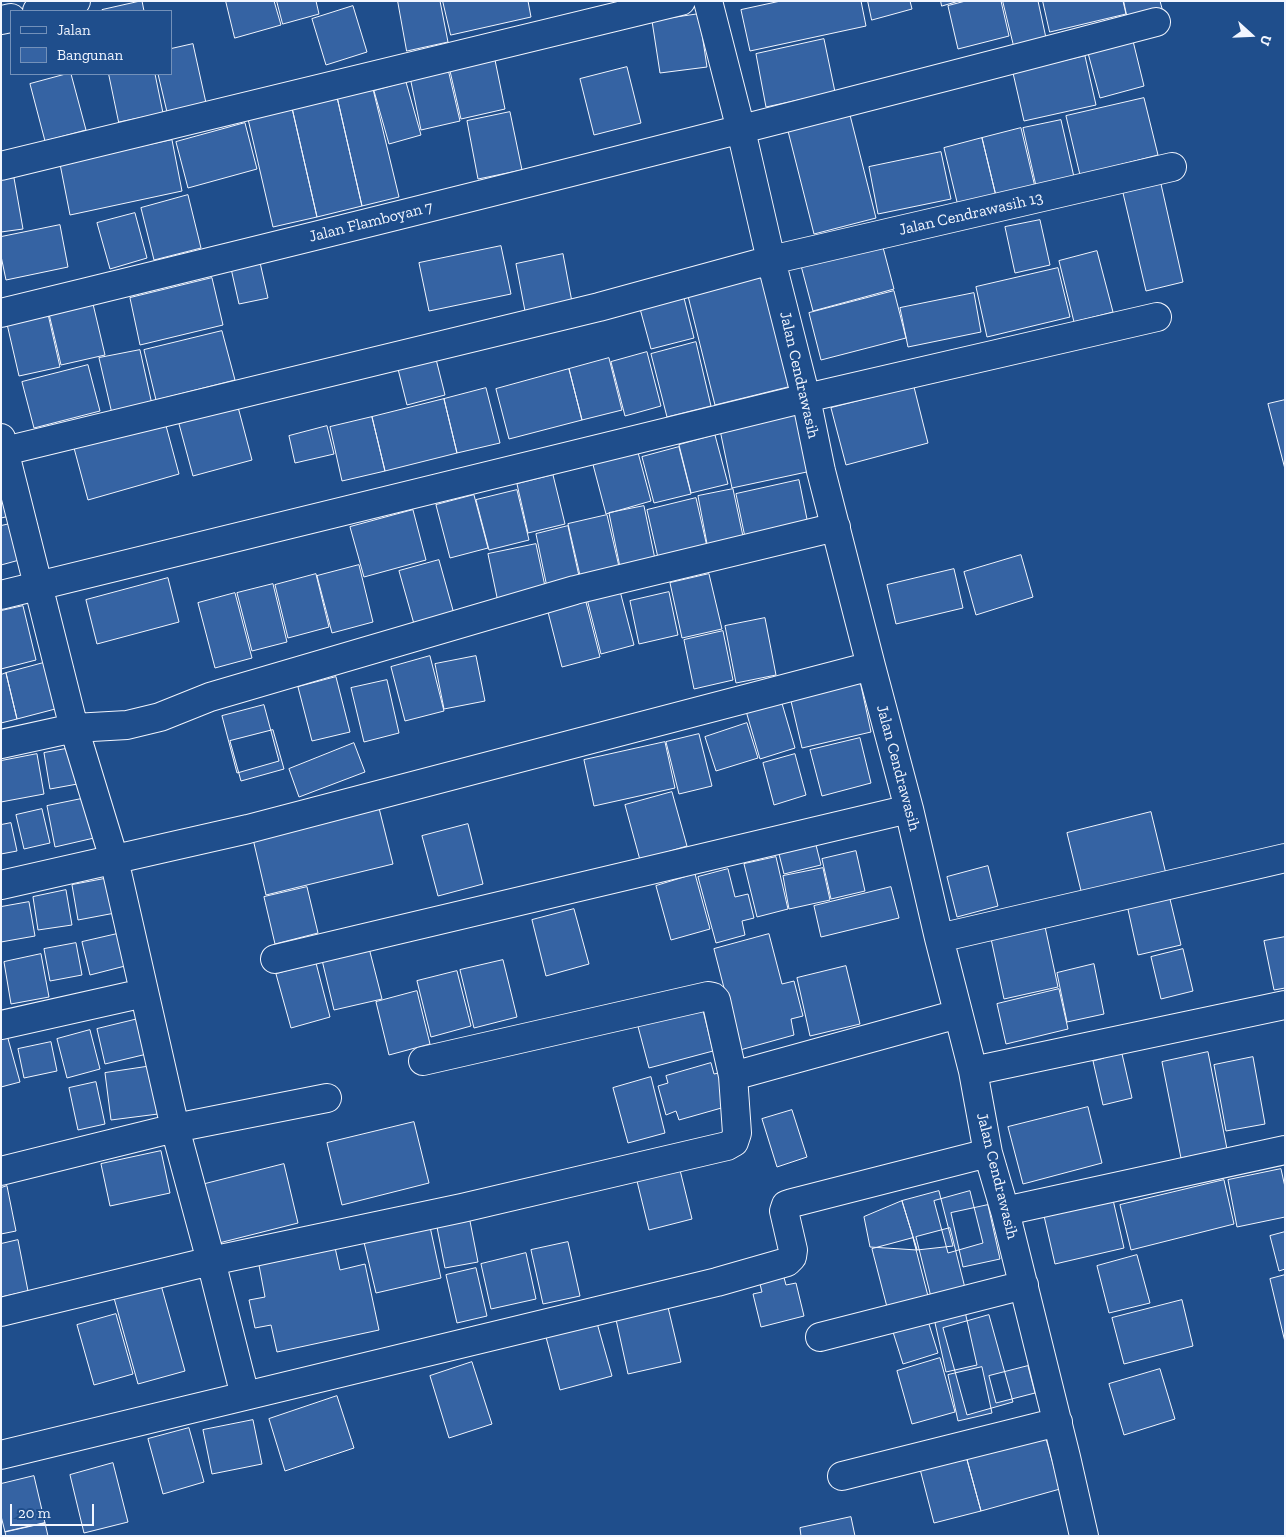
<!DOCTYPE html>
<html>
<head>
<meta charset="utf-8">
<style>
  body { margin:0 }
  #map { position:relative; width:1286px; height:1537px; overflow:hidden; background:#1f4e8c; font-family:"Zilla Slab",serif }
  canvas { display:block }
  .frame { position:absolute; inset:0; border:2px solid #f2f6ff; pointer-events:none }
  .legend { position:absolute; left:10px; top:10px; width:162px; height:65px; box-sizing:border-box; background:#1f4e8c; border:1px solid #7391ba; margin:0; padding:6px 9px; list-style:none; font-size:15px; color:#f2f6ff }
  .legend li { display:flex; align-items:center; gap:10px; height:25px }
  .legend b { width:25px; border:1px solid #7391ba }
  .north { position:absolute; left:1226px; top:10px; width:50px; height:50px; -webkit-text-stroke:4px #1f4e8c; paint-order:stroke; rotate:110deg; font-size:14px; font-weight:700; line-height:20px; text-align:center; color:#f2f6ff }
  .north::after { content:''; display:block; margin:auto; width:18px; height:22px; background:#f2f6ff; clip-path:polygon(50% 0,100% 100%,50% 72%,0 100%) }
  .scale { position:absolute; left:10px; top:1504px; width:84px; height:22px; box-sizing:border-box; border:2px solid #f2f6ff; border-top:0; padding-left:6px; font-size:15px; line-height:18px; white-space:nowrap; color:#f2f6ff; -webkit-text-stroke:4px #1f4e8c; paint-order:stroke }
</style>
</head>
<body>
<div id="map">
<canvas width="1286" height="1537"></canvas>
<div class="frame"></div>
<ul class="legend">
<li><b style="height:6px;background:#1f4e8c"></b>Jalan</li>
<li><b style="height:14px;background:#3563a3"></b>Bangunan</li>
</ul>
<div class="north">U</div>
<div class="scale">20 m</div>
</div>
<script>
const g = document.querySelector('canvas').getContext('2d');
g.lineJoin = 'round';
function fill(path, color) { g.fillStyle = color; g.fill(path, 'evenodd'); }
function stroke(path, color, width, dash) { g.strokeStyle = color; g.lineWidth = width; g.lineCap = dash ? 'butt' : 'round'; g.setLineDash(dash || []); g.stroke(path); }
function write(font, color, halo, rows, align = 'center') {
  g.font = font + ' "Zilla Slab",serif'; g.lineWidth = 4; g.setLineDash([]); g.textBaseline = 'middle'; g.strokeStyle = halo; g.fillStyle = color; for (const [text, x, y, turn = 0] of rows) {
    g.save(); g.translate(x, y); g.rotate((+turn || 0) * Math.PI / 180); g.textAlign = isNaN(turn) ? turn : align; if (halo) g.strokeText(text, 0, 0); g.fillText(text, 0, 0); g.restore();
  }
}
const building = new Path2D(`
  M142,1L144,11H102V10Z
  M226,1H274L281,25L235,38Z
  M277,1H316L319,14L283,24Z
  M398,1H440L448,42L407,51Z
  M443,1H528L531,17L451,35Z
  M781,1H861L866,26L750,51L741,10Z
  M868,1H910L912,9L872,20Z
  M941,1H959L942,6Z
  M966,1H1001L1009,36L958,49L948,6Z
  M1003,1H1038L1046,38L1014,46Z
  M1043,1H1123L1126,14L1050,32Z
  M1124,1H1160L1163,12L1128,20Z
  M353,6L367,52L326,65L312,19Z
  M699,14L707,67L660,73L652,21Z
  M824,39L835,92L766,107L756,54Z
  M1133,41L1144,86L1100,98L1088,53Z
  M193,44L206,103L167,112L158,74H171V49Z
  M1085,56L1096,105L1024,121L1013,73Z
  M495,60L505,109L461,119L450,71Z
  M627,67L641,123L594,135L580,79Z
  M448,69L460,121L421,130L410,77Z
  M66,74H71L86,130L45,141L30,84Z
  M109,74H155L163,113L119,122Z
  M406,82L421,135L389,144L374,91Z
  M373,89L399,197L362,206L337,97Z
  M337,97L362,206L317,217L292,108Z
  M1144,98L1158,155L1080,175L1066,116Z
  M292,108L317,217L273,227L248,119Z
  M510,112L522,170L478,179L467,121Z
  M850,115L876,218L814,234L788,131Z
  M1061,120L1074,177L1036,186L1023,128Z
  M245,123L257,169L188,188L176,142Z
  M1021,128L1035,187L996,196L982,138Z
  M982,138L996,196L958,206L944,148Z
  M172,140L182,191L70,215L60,164Z
  M941,152L951,199L878,214L869,167Z
  M14,178L23,229L1,232V180Z
  M1161,184L1183,282L1146,291L1123,193Z
  M188,195L201,248L154,260L141,208Z
  M135,213L147,258L110,269L97,223Z
  M1040,220L1050,265L1015,273L1005,227Z
  M60,225L68,267L6,280L1,256V237Z
  M880,236L894,289L813,311L799,258Z
  M501,246L511,294L429,311L419,263Z
  M1097,251L1113,312L1074,322L1059,261Z
  M563,254L572,302L525,311L516,264Z
  M259,258L268,298L239,304L230,264Z
  M1058,268L1070,317L987,337L976,287Z
  M765,276L792,386L715,405L688,296Z
  M212,278L223,325L140,345L130,298Z
  M894,291L906,338L821,360L809,313Z
  M974,293L981,332L908,347L900,308Z
  M683,294L694,338L651,349L639,305Z
  M93,304L105,355L61,365L49,314Z
  M48,314L60,367L19,376L7,324Z
  M222,331L235,380L156,400L144,350Z
  M696,342L711,406L667,417L651,354Z
  M140,350L153,409L113,418L99,358Z
  M647,352L661,406L625,416L611,362Z
  M435,355L445,395L407,405L397,365Z
  M609,358L622,410L582,420L569,369Z
  M88,365L100,411L34,428L22,382Z
  M569,369L582,420L509,439L496,389Z
  M914,387L928,443L846,465L831,408Z
  M486,388L500,443L457,453L444,399Z
  M444,399L457,453L385,471L372,417Z
  M1285,400V469L1268,404Z
  M238,407L252,460L193,476L179,424Z
  M804,412L816,470L732,488L720,430Z
  M372,417L385,471L342,481L330,427Z
  M165,422L179,474L88,500L74,448Z
  M327,426L334,454L295,463L289,436Z
  M715,435L728,484L691,493L679,445Z
  M636,445L651,501L606,514L591,457Z
  M679,447L691,494L654,503L642,457Z
  M553,475L565,524L528,533L517,484Z
  M799,480L809,529L746,542L736,494Z
  M1,483L10,516L1,518Z
  M733,489L744,541L708,549L698,496Z
  M517,490L529,540L489,550L476,500Z
  M474,495L488,548L450,558L436,505Z
  M696,498L708,551L659,562L647,510Z
  M644,506L656,564L621,572L609,513Z
  M413,510L426,560L364,577L350,527Z
  M607,515L621,575L582,584L568,524Z
  M14,523L23,559L1,565V526Z
  M568,526L581,585L548,592L536,534Z
  M536,544L546,591L498,602L488,554Z
  M1021,555L1033,597L976,615L964,572Z
  M439,560L454,614L414,624L399,571Z
  M359,565L373,622L332,633L317,576Z
  M954,569L963,608L896,624L887,585Z
  M316,574L329,627L288,638L275,585Z
  M709,574L722,629L682,638L670,583Z
  M168,578L179,622L97,644L86,600Z
  M273,584L287,642L252,651L237,593Z
  M620,591L634,645L601,654L587,599Z
  M669,592L678,635L639,644L630,601Z
  M235,593L252,658L215,668L198,603Z
  M586,602L600,657L562,667L548,612Z
  M23,606L36,660L1,669V611Z
  M765,618L776,675L736,683L725,626Z
  M723,631L733,680L694,689L684,640Z
  M430,656L444,711L405,721L391,667Z
  M476,656L485,701L444,709L435,664Z
  M47,662L59,708L17,719L6,673Z
  M6,673L17,719L1,723V675Z
  M336,677L350,732L312,741L298,687Z
  M387,680L399,733L364,742L351,688Z
  M860,681L871,732L802,748L790,697Z
  M781,700L795,748L760,759L746,711Z
  M264,705L279,761L237,773L222,716Z
  M747,723L758,758L716,771L705,737Z
  M273,730L284,769L241,781L230,741Z
  M699,734L712,786L679,794L666,742Z
  M860,738L871,783L822,796L810,750Z
  M665,742L675,788L594,806L584,760Z
  M354,743L365,772L299,797L289,769Z
  M76,747L83,783L50,789L44,753Z
  M37,754L44,794L1,802V761Z
  M795,754L806,795L774,805L763,763Z
  M672,792L687,846L640,860L625,805Z
  M86,798L94,838L55,847L47,806Z
  M379,808L393,864L266,895L253,839Z
  M42,809L50,843L24,849L16,815Z
  M1151,812L1167,878L1083,899L1067,833Z
  M11,823L17,851L1,854V825Z
  M468,824L483,884L438,896L422,836Z
  M816,845L821,865L784,874L779,854Z
  M856,851L865,891L831,899L822,859Z
  M776,857L788,909L757,917L744,864Z
  M988,866L998,906L957,917L947,877Z
  M823,868L830,900L789,909L783,876Z
  M728,869L735,897L748,894L754,918L742,921L745,935L716,943L698,877Z
  M695,874L710,929L671,940L656,886Z
  M109,878L115,913L78,920L72,885Z
  M307,887L318,933L275,944L264,897Z
  M891,887L899,918L821,937L814,906Z
  M66,890L72,925L38,930L33,897Z
  M1169,895L1181,945L1138,955L1127,905Z
  M29,902L35,936L1,942V907Z
  M574,909L589,964L546,976L532,920Z
  M1044,922L1058,987L1004,999L990,934Z
  M117,934L125,966L90,975L82,942Z
  M769,934L782,984L794,981L803,1016L791,1019L794,1035L740,1050L714,949Z
  M1285,937V988L1274,990L1264,941Z
  M76,943L82,975L50,981L44,949Z
  M368,944L382,999L334,1010L321,956Z
  M1183,949L1193,991L1161,999L1151,957Z
  M41,954L49,997L11,1004L4,962Z
  M503,960L517,1017L474,1028L460,970Z
  M316,963L330,1017L291,1028L276,974Z
  M1094,964L1104,1014L1067,1022L1057,973Z
  M846,966L860,1024L810,1036L797,978Z
  M457,971L471,1026L431,1037L417,981Z
  M1059,989L1068,1029L1006,1044L997,1004Z
  M417,991L430,1044L389,1055L376,1002Z
  M701,1002L713,1051L649,1068L636,1019Z
  M138,1019L147,1054L105,1064L97,1029Z
  M90,1030L100,1069L67,1078L57,1039Z
  M7,1035L20,1082L1,1087V1036Z
  M51,1042L57,1071L24,1078L18,1049Z
  M1120,1045L1132,1098L1103,1105L1093,1061L1104,1058L1103,1049Z
  M1208,1052L1227,1149L1181,1158L1162,1062Z
  M1253,1057L1265,1124L1226,1131L1214,1065Z
  M711,1063L714,1074L723,1072L732,1105L679,1120L676,1111L666,1115L658,1086L668,1083L666,1076Z
  M152,1066L158,1114L111,1120L105,1073Z
  M651,1077L665,1133L628,1143L613,1088Z
  M96,1082L105,1124L78,1130L69,1088Z
  M1088,1107L1102,1163L1023,1184L1008,1127Z
  M792,1110L807,1157L777,1167L762,1119Z
  M414,1122L429,1183L342,1205L327,1143Z
  M161,1151L170,1193L110,1206L101,1164Z
  M284,1164L298,1223L215,1244L201,1185Z
  M679,1166L692,1219L649,1230L636,1177Z
  M1281,1169L1285,1187V1217L1237,1227L1228,1180Z
  M1224,1180L1234,1224L1131,1250L1120,1205Z
  M7,1186L16,1231L1,1234V1188Z
  M939,1191L953,1246L917,1250L902,1201Z
  M970,1191L983,1243L948,1253L934,1201Z
  M1111,1191L1124,1248L1055,1264L1042,1207Z
  M902,1201L917,1250L870,1247L864,1217Z
  M988,1205L1000,1259L963,1267L951,1213Z
  M468,1211L478,1262L445,1268L435,1217Z
  M429,1222L441,1278L376,1293L363,1238Z
  M950,1228L965,1288L931,1297L916,1237Z
  M1285,1232V1269L1279,1271L1270,1236Z
  M913,1238L928,1296L887,1307L872,1249Z
  M18,1240L28,1291L1,1297V1244Z
  M568,1242L580,1296L543,1304L531,1250Z
  M334,1243L340,1270L365,1264L379,1330L277,1352L271,1325L255,1328L249,1300L265,1297L258,1260Z
  M526,1253L536,1299L491,1309L481,1264Z
  M1137,1255L1150,1303L1109,1313L1097,1266Z
  M476,1268L487,1316L457,1323L446,1275Z
  M782,1270L786,1285L796,1283L804,1316L761,1327L753,1294L762,1292L758,1276Z
  M1285,1275V1342L1270,1279Z
  M161,1285L185,1371L138,1384L114,1298Z
  M1182,1300L1193,1346L1124,1364L1112,1318Z
  M667,1303L681,1362L628,1374L615,1315Z
  M964,1307L977,1365L946,1372L933,1314Z
  M116,1314L133,1374L94,1385L77,1325Z
  M989,1315L1013,1402L967,1415L943,1328Z
  M928,1321L938,1353L903,1364L893,1332Z
  M597,1323L612,1376L560,1390L546,1337Z
  M940,1358L955,1412L912,1424L897,1371Z
  M472,1362L492,1424L449,1438L430,1376Z
  M1028,1366L1035,1393L996,1403L989,1376Z
  M982,1367L992,1413L958,1421L948,1375Z
  M1160,1369L1175,1419L1124,1435L1109,1384Z
  M337,1396L354,1448L285,1471L269,1419Z
  M253,1420L262,1464L212,1474L203,1430Z
  M189,1428L204,1482L163,1494L148,1439Z
  M1045,1435L1060,1489L981,1511L966,1456Z
  M966,1456L981,1511L934,1523L920,1469Z
  M113,1463L128,1522L84,1533L70,1475Z
  M34,1476L45,1523L5,1532L1,1516V1484Z
  M851,1517L855,1536H801L800,1528Z
  M45,1523L48,1536H6L5,1532Z`);
const minor = new Path2D(`
  M708,1L741,130L771,260L806,398L821,471L871,666L909,809L939,938L973,1071L988,1153L1005,1211L1066,1457L1084,1536
  M37,11L76,1
  M1,20L11,18
  M1,166L681,1
  M1,313C387,219 772,123 1156,22
  M1,438L74,728L114,859L175,1128L211,1261L1,1312
  M1,452L599,307L771,260L1172,167
  M1,595L806,398L1157,317
  M1,744L74,728L127,725L160,717L210,697L575,590L836,527
  M1,885L248,829L871,666
  M939,938L1285,858
  M275,959L909,809
  M1,1025L144,993
  M423,1061L708,996L713,997L716,1000L733,1076L958,1014
  M973,1071L1285,1005
  M1,1171L175,1128L327,1098
  M1005,1211L1285,1150
  M820,1337L1024,1285
  M245,1396L717,1282L787,1262L792,1257L793,1250L784,1211L786,1205L792,1203L988,1153
  M1,1455L245,1396L211,1261L462,1208L727,1146L734,1142L737,1133L733,1076
  M842,1476L1058,1422`);
const streetNames = [
  ["Jalan Cendrawasih 13",971,214,-13],
  ["Jalan Flamboyan 7",371,222,-14],
  ["Jalan Cendrawasih",799,375,77],
  ["Jalan Cendrawasih",898,768,75],
  ["Jalan Cendrawasih",997,1176,76]
];
fill(building, '#3563a3');
stroke(building, '#f2f6ff', 1);
stroke(minor, '#f2f6ff', 30);
stroke(minor, '#1f4e8c', 28);
write('16px', '#f2f6ff', '#1f4e8c', streetNames);
</script>
</body>
</html>
